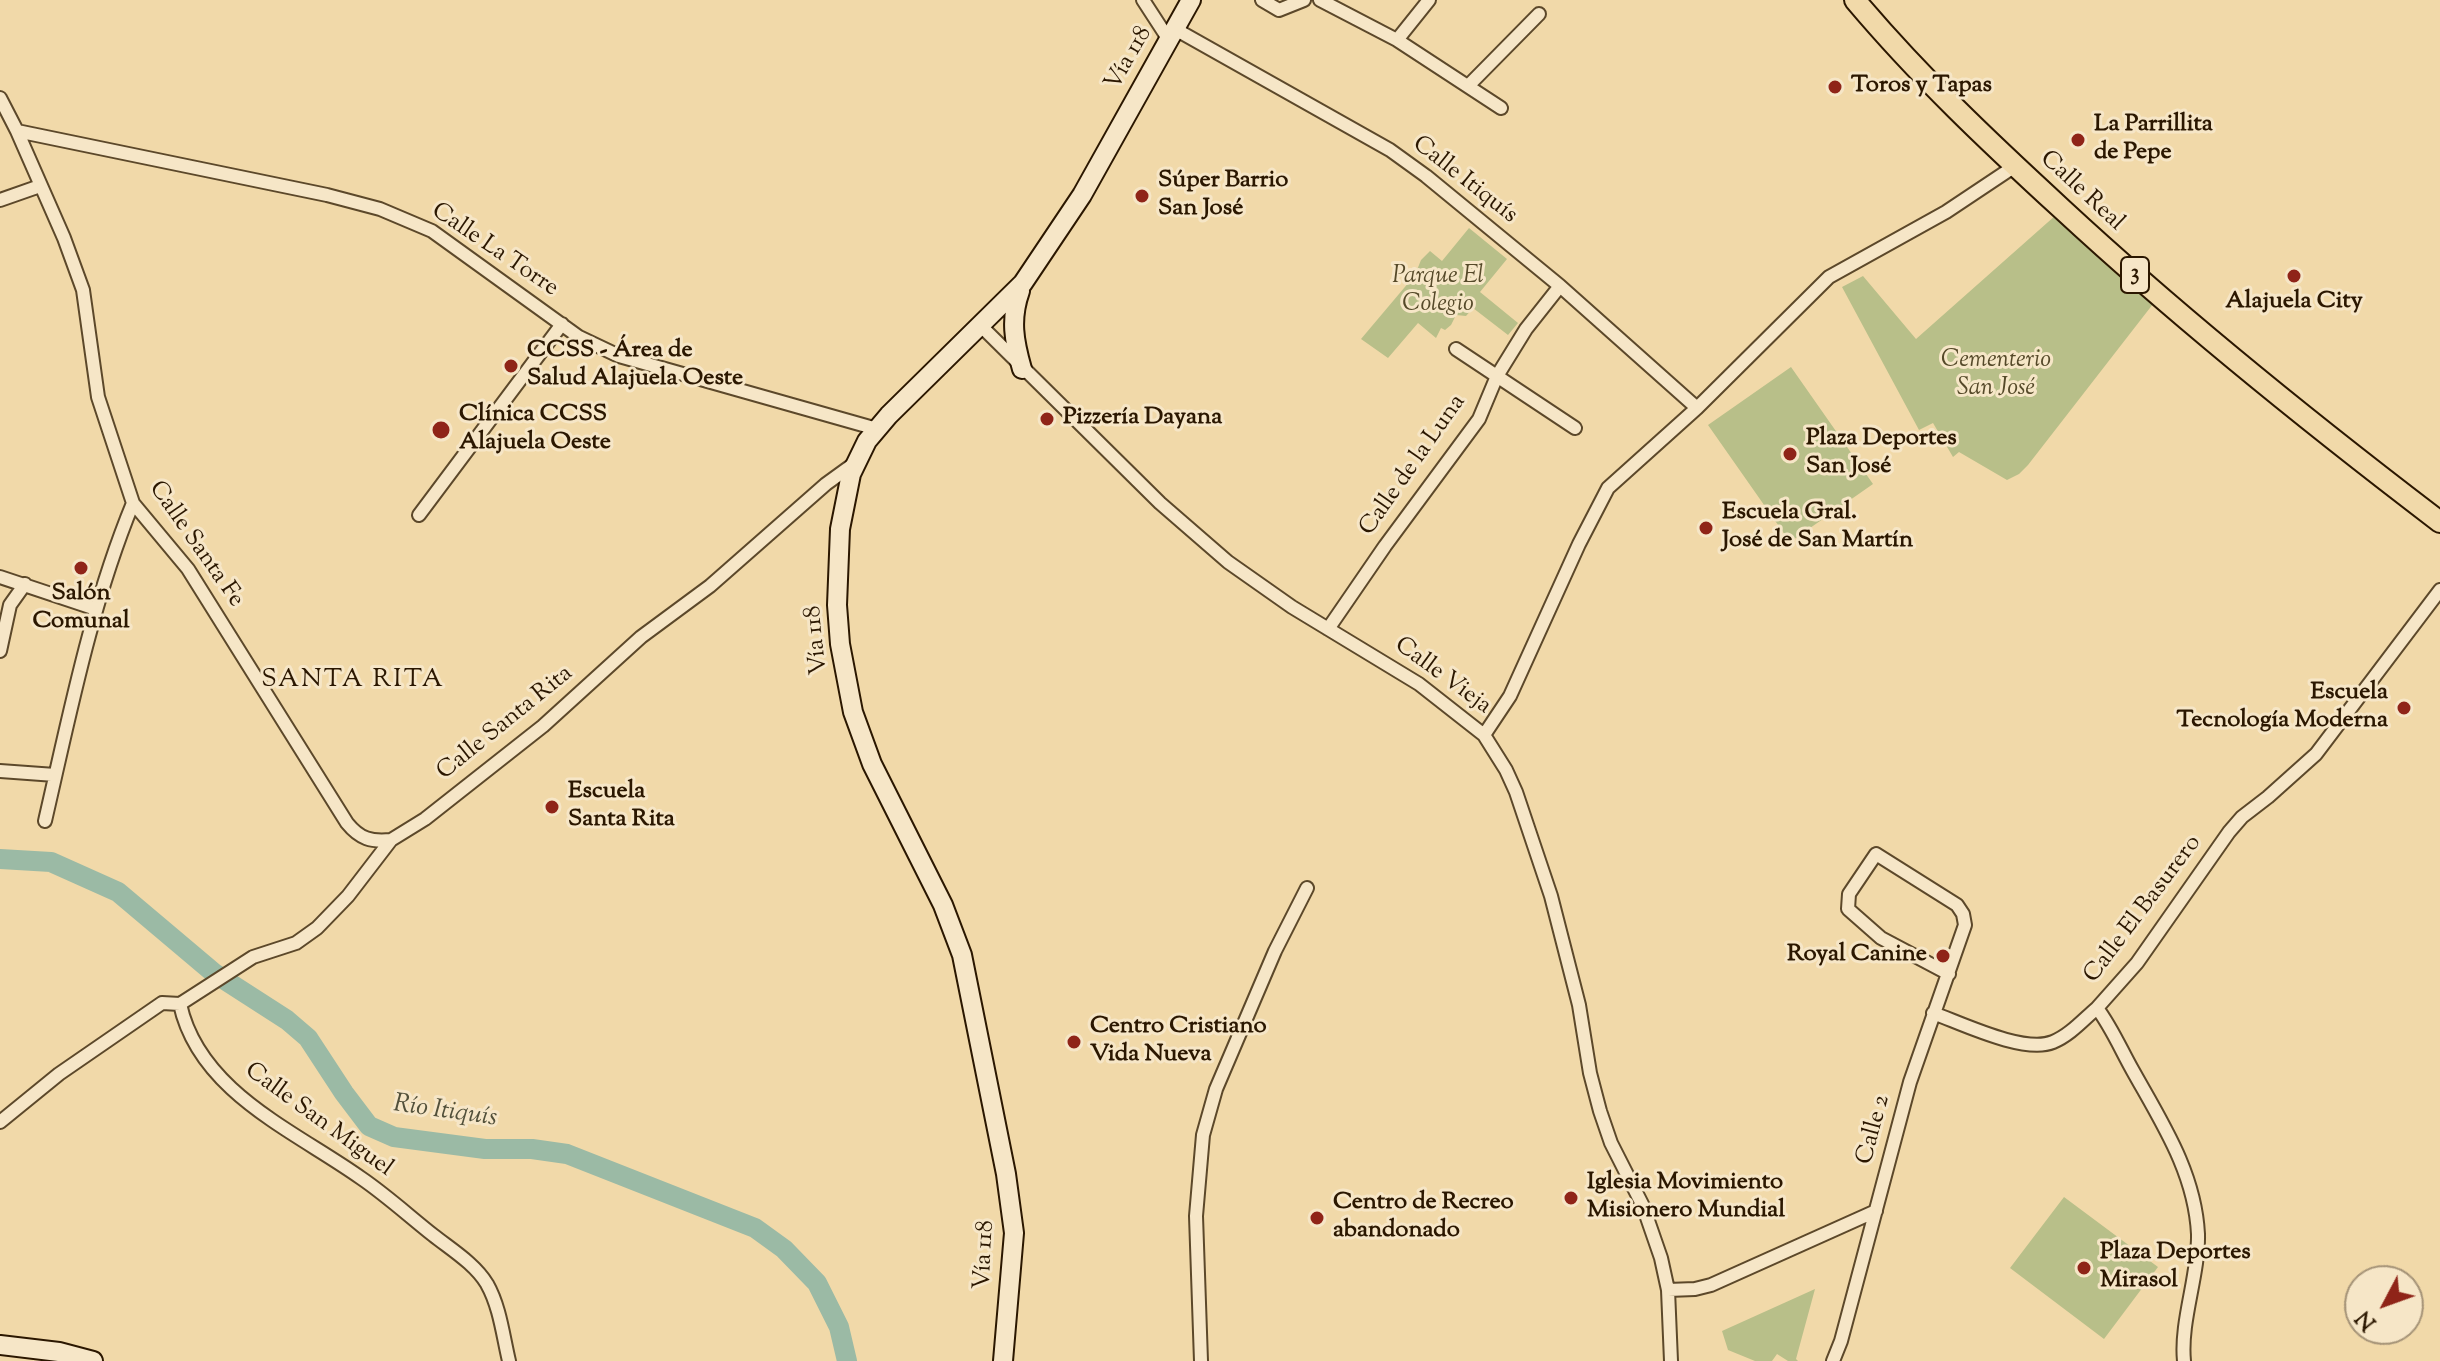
<!DOCTYPE html>
<html>
<head>
<meta charset="utf-8">
<style>
  body { margin:0 }
  #map { position:relative; width:2440px; height:1361px; overflow:hidden; background:#f1d9a9; font-family:"Sorts Mill Goudy",serif }
  canvas { display:block }
  .north { position:absolute; left:2344px; top:1265px; width:80px; height:80px; box-sizing:border-box; background:#f6e6c7; border:2px solid #a59377; border-radius:50%; rotate:229deg; font-size:22px; font-weight:700; line-height:32px; text-align:center; color:#2b1700 }
  .north::after { content:''; display:block; margin:auto; width:28px; height:36px; background:#8f2418; clip-path:polygon(50% 0,100% 100%,50% 72%,0 100%) }
</style>
</head>
<body>
<div id="map">
<canvas width="2440" height="1361"></canvas>
<div class="north">N</div>
</div>
<script>
const g = document.querySelector('canvas').getContext('2d');
g.lineJoin = 'round';
function fill(path, color) { g.fillStyle = color; g.fill(path, 'evenodd'); }
function stroke(path, color, width, dash) { g.strokeStyle = color; g.lineWidth = width; g.lineCap = dash ? 'butt' : 'round'; g.setLineDash(dash || []); g.stroke(path); }
function write(font, color, halo, rows, align = 'center') {
  g.font = font + ' "Sorts Mill Goudy",serif'; g.lineWidth = 6; g.setLineDash([]); g.textBaseline = 'middle'; g.strokeStyle = halo; g.fillStyle = color; for (const [text, x, y, turn = 0] of rows) {
    g.save(); g.translate(x, y); g.rotate((+turn || 0) * Math.PI / 180); g.textAlign = isNaN(turn) ? turn : align; if (halo) g.strokeText(text, 0, 0); g.fillText(text, 0, 0); g.restore();
  }
}
const green = new Path2D(`
  M2056,215L2153,304L2028,465L2019,474L2007,480L1959,452L1953,457L1933,423L1919,430L1842,287L1863,276L1916,339Z
  M1469,228L1507,259L1480,292L1518,323L1508,335L1473,308L1466,316L1456,315L1451,325L1445,330L1441,328L1436,338L1418,323L1388,358L1361,339L1415,275L1421,260L1430,251L1442,261Z
  M1791,367L1873,484L1790,542L1708,425Z
  M2064,1197L2158,1267L2104,1339L2010,1268Z
  M1815,1289L1796,1359L1798,1361H1788L1777,1354L1772,1361H1755L1728,1350L1722,1331Z`);
const river = new Path2D(`
  M0,859L51,862L118,892L214,973L287,1020L308,1038L344,1093L369,1126L394,1137L485,1149H532L567,1154L755,1228L784,1249L817,1283L839,1327L847,1361`);
const street = new Path2D(`
  M1143,0L1169,40
  M1262,0L1279,10L1304,0
  M1320,0L1397,40L1501,108
  M1175,29L1390,150L1426,176L1560,286L1697,408
  M1397,40L1429,0
  M1468,86L1539,14
  M0,98L17,131L327,195L380,209L432,231L579,337L619,356L877,429
  M17,131L64,238L83,290L98,397L133,503L188,569L347,823C360,839 371,842 391,840
  M0,200L40,186
  M981,326L1160,503L1228,562L1292,607L1419,684L1484,735L1506,770L1516,792L1551,896L1579,1005L1590,1073L1600,1111L1611,1143L1643,1206L1661,1258L1668,1290L1671,1361
  M1456,349L1575,428
  M419,515L562,324
  M0,577L96,609
  M1328,629L1385,546L1479,419L1497,376L1526,329L1560,286
  M0,651L10,605L25,584
  M1484,735L1510,696L1579,544L1608,488L1697,408L1829,277L1946,212L2015,166
  M0,771L55,775
  M45,821C70,713 91,605 133,503
  M180,1004L253,957L296,943L317,928L348,896L391,840L425,819L543,726L641,637L710,586L826,484L855,463
  M180,1004C199,1092 295,1131 361,1178C386,1195 409,1216 433,1235C452,1250 475,1264 487,1284C500,1307 503,1336 509,1361
  M1933,1013C1961,1023 2024,1054 2053,1042C2070,1035 2083,1020 2097,1008
  M0,1122L59,1074L162,1003L180,1004
  M1668,1290L1695,1289L1711,1285L1876,1211
  M1201,1361L1196,1216L1203,1135L1216,1089L1275,951L1307,888
  M1833,1361L1841,1341L1910,1082L1965,925L1963,914L1957,905L1876,854L1849,894L1848,909L1881,938L1949,974
  M2184,1361C2180,1321 2199,1275 2198,1234C2195,1173 2162,1123 2133,1071C2121,1050 2112,1028 2097,1008L2137,963L2229,832L2242,817L2268,797L2316,754L2440,590`);
const secondary = new Path2D(`
  M1020,291C1010,319 1014,341 1022,369
  M0,1345L59,1352L93,1361
  M1003,1361L1014,1233L1006,1174L962,955L943,905L872,764L853,712L840,644L837,605L840,529L851,474L867,441L889,415L1023,283L1082,195L1191,0`);
const primary = new Path2D(`
  M1855,0C1919,76 1990,143 2063,210C2183,321 2310,423 2440,522`);
const markers = [
  [1835,87,8,"#8f2418"],
  [2078,140,8,"#8f2418"],
  [1142,196,8,"#8f2418"],
  [2294,276,8,"#8f2418"],
  [511,366,8,"#8f2418"],
  [1047,419,8,"#8f2418"],
  [441,430,10,"#8f2418"],
  [1790,454,8,"#8f2418"],
  [1706,528,8,"#8f2418"],
  [81,568,8,"#8f2418"],
  [2404,708,8,"#8f2418"],
  [552,807,8,"#8f2418"],
  [1943,956,8,"#8f2418"],
  [1074,1042,8,"#8f2418"],
  [1571,1198,8,"#8f2418"],
  [1317,1218,8,"#8f2418"],
  [2084,1268,8,"#8f2418"]
];
const shields = [
  [2135,275,28]
];
const shieldNames = [
  ["3",2135,275]
];
const streetNames = [
  ["Vía 118",1130,59,-60],
  ["Calle Itiquís",1464,181,38],
  ["Calle Real",2081,192,43],
  ["Calle La Torre",494,251,34],
  ["Calle de la Luna",1414,466,-55],
  ["Calle Santa Fe",195,545,55],
  ["Vía 118",818,640,-96],
  ["Calle Vieja",1442,677,36],
  ["Calle Santa Rita",506,724,-39],
  ["Calle El Basurero",2144,910,-53],
  ["Calle San Miguel",318,1121,36],
  ["Calle 2",1875,1130,-75],
  ["Vía 118",986,1255,-87]
];
const poiNames = [
  ["Toros y Tapas",1851,87],
  ["La Parrillita",2094,126],
  ["de Pepe",2094,154],
  ["Súper Barrio",1158,182],
  ["San José",1158,210],
  ["Alajuela City",2294,303,"center"],
  ["CCSS - Área de",527,352],
  ["Salud Alajuela Oeste",527,380],
  ["Clínica CCSS",459,416],
  ["Alajuela Oeste",459,444],
  ["Pizzería Dayana",1063,419],
  ["Plaza Deportes",1806,440],
  ["San José",1806,468],
  ["Escuela Gral.",1722,514],
  ["José de San Martín",1722,542],
  ["Salón",81,595,"center"],
  ["Comunal",81,623,"center"],
  ["Escuela",2388,694,"right"],
  ["Tecnología Moderna",2388,722,"right"],
  ["Escuela",568,793],
  ["Santa Rita",568,821],
  ["Royal Canine",1927,956,"right"],
  ["Centro Cristiano",1090,1028],
  ["Vida Nueva",1090,1056],
  ["Iglesia Movimiento",1587,1184],
  ["Misionero Mundial",1587,1212],
  ["Centro de Recreo",1333,1204],
  ["abandonado",1333,1232],
  ["Plaza Deportes",2100,1254],
  ["Mirasol",2100,1282]
];
const parkNames = [
  ["Parque El",1438,278],
  ["Colegio",1438,306],
  ["Cementerio",1996,362],
  ["San José",1996,390]
];
const neighbourhoodNames = [
  ["SANTA RITA",353,682]
];
const waterNames = [
  ["Río Itiquís",445,1113,8]
];
fill(green, '#b8bf89');
stroke(river, '#9bbaa5', 20);
stroke(street, '#5c482a', 16);
stroke(secondary, '#2b1700', 22);
stroke(primary, '#2b1700', 24);
stroke(street, '#f6e6c7', 12);
stroke(secondary, '#f6e6c7', 18);
stroke(primary, '#f1d9a9', 20);
for (const [x, y, r, color] of markers) { const dot = new Path2D(); dot.arc(x, y, r, 0, 2 * Math.PI); g.fillStyle = color; g.fill(dot); stroke(dot, '#f6e6c7', 3); }
for (const [x, y, w] of shields) { const box = new Path2D(); box.roundRect(x - w / 2, y - 18, w, 36, 6); g.fillStyle = '#f6e6c7'; g.fill(box); stroke(box, '#2b1700', 2); }
write('bold 22px', '#2b1700', null, shieldNames);
write('24px', '#2b1700', '#f6e6c7', streetNames);
write('bold 24px', '#2b1700', '#f6e6c7', poiNames, 'left');
write('italic 24px', '#554929', '#f6e6c7', parkNames);
g.letterSpacing = '2px';
write('26px', '#2b1700', '#f6e6c7', neighbourhoodNames);
g.letterSpacing = '0px';
write('italic 26px', '#52503a', '#f6e6c7', waterNames);
</script>
</body>
</html>
